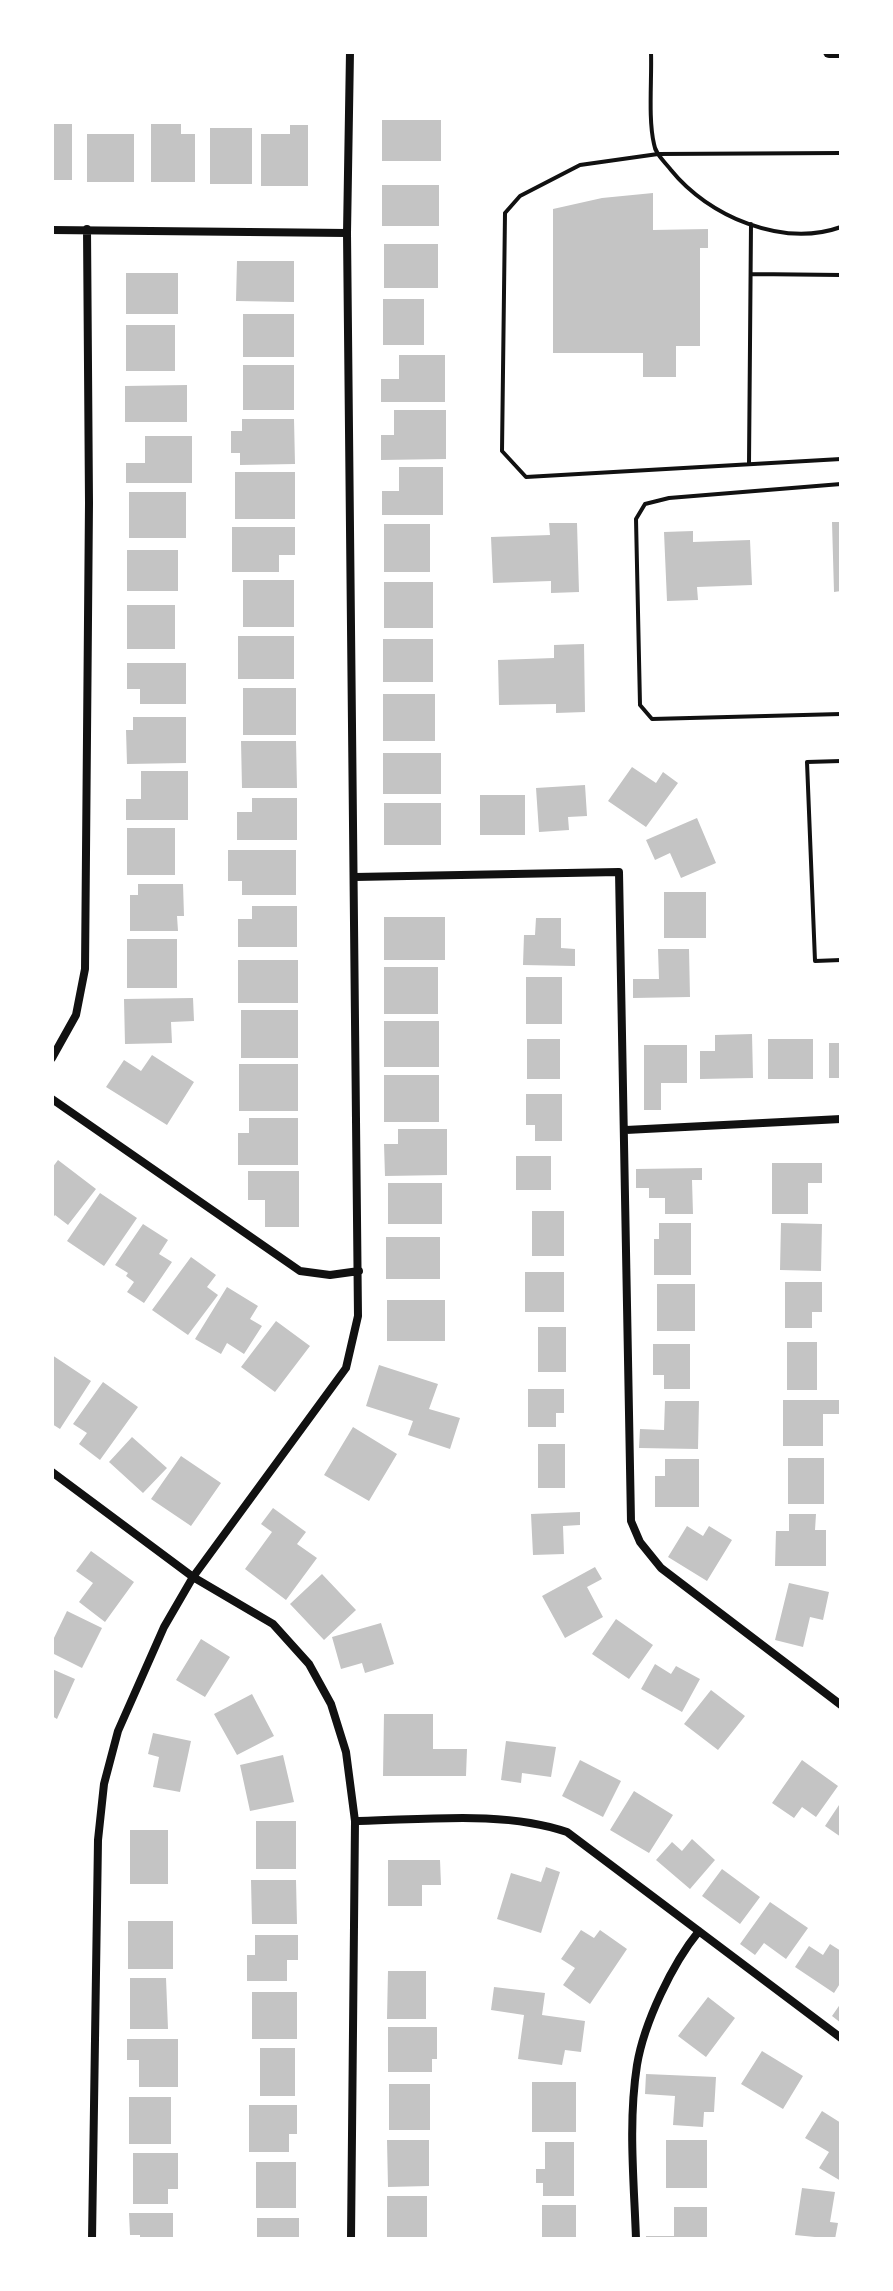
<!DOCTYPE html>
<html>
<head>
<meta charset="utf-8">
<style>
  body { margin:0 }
  #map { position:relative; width:893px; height:2291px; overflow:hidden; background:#fff; font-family:Spectral,serif }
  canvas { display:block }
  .frame { position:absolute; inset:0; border:54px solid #fff; pointer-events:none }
</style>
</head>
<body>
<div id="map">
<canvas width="893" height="2291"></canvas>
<div class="frame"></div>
</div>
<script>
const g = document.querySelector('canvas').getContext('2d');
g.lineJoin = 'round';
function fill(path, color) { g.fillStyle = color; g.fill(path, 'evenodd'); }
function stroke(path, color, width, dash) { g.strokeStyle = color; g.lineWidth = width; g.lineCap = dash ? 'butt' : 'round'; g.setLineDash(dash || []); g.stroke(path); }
const building = new Path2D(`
  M382,120H441V161H382Z
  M52,124H72V180H52Z
  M151,124H181V134H195V182H151Z
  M290,125H308V186H261V134H290Z
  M210,128H252V184H210Z
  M87,134H134V182H87Z
  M382,185H439V226H382Z
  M653,193V230L708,229V248H700V346H676V377H643V353H553V209L602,198Z
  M384,244H438V288H384Z
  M237,261H294V302L236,301Z
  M126,273H178V314H126Z
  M383,299H424V345H383Z
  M243,314H294V357H243Z
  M126,325H175V371H126Z
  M399,355H445V402H381V379H399Z
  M243,365H294V410H243Z
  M187,385V422H125V386Z
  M394,410H446V459L381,460V435H394Z
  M242,419H294L295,464L240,465V453H231V431H242Z
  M145,436H192V483H126V463H145Z
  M399,467H443V515H382V491H399Z
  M235,472H295V519H235Z
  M129,492H186V538H129Z
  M832,522H841V591L834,592Z
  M549,523H577L579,592L551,593V581L493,583L491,537L550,535Z
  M384,524H430V572H384Z
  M232,527H295V555H279V572H232Z
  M693,531V542L750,540L752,585L697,587L698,600L667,601L664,532Z
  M127,550H178V591H127Z
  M243,580H294V627H243Z
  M384,582H433V628H384Z
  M127,605H175V649H127Z
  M238,636H294V679H238Z
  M383,639H433V682H383Z
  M584,644L585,712L556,713V704L499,705L498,660L554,658V645Z
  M127,663H186V704H140V689H127Z
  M243,688H296V735H243Z
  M383,694H435V741H383Z
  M133,717H186V763L127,764L126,730H133Z
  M241,741H296L297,788H242Z
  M383,753H441V794H383Z
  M632,767L656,783L663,772L678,783L646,827L608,801Z
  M141,771H188V820H126V799H141Z
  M585,785L587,816L568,817L569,830L539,832L536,788Z
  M480,795H525V835H480Z
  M252,798H297V840H237V812H252Z
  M384,803H441V845H384Z
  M697,818L716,863L681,878L670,853L655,860L646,840Z
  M127,828H175V875H127Z
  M228,850H296V895H242V881H228Z
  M138,884H183L184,916H177L178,931H130V895H138Z
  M664,892H706V938H664Z
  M252,906H297V947H238V919H252Z
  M384,917H445V960H384Z
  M536,918H561V948L575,949V966L523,965L524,935H535Z
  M127,939H177V988H127Z
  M658,949H689L690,997L633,998V979H659Z
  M238,960H298V1003H238Z
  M384,967H438V1014H384Z
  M526,977H562V1024H526Z
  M193,998L194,1021L171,1022L172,1043L125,1044L124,999Z
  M241,1010H298V1058H241Z
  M384,1021H439V1067H384Z
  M752,1034L753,1078L700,1079V1051H715V1035Z
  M527,1039H560V1079H527Z
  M768,1039H813V1079H768Z
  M829,1043H841V1078H829Z
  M644,1045H687V1083H661V1110H644Z
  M152,1055L194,1082L167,1125L106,1087L124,1060L141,1071Z
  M239,1064H298V1111H239Z
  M384,1075H439V1122H384Z
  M526,1094H562V1141H535V1125H526Z
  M249,1118H298V1165H238V1133H249Z
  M398,1129H447V1175L385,1176L384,1144H398Z
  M516,1156H551V1190H516Z
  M58,1160L96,1189L68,1225L55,1215L52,1219V1168Z
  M772,1163H822V1183H808V1214H772Z
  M702,1168V1180H692L693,1214H665V1198H649V1188H636V1169Z
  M248,1171H299V1227H265V1200H248Z
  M388,1183H442V1224H388Z
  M100,1193L137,1218L104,1266L67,1241Z
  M532,1211H564V1256H532Z
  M659,1223H691V1275H654V1239H659Z
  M781,1223L822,1224L821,1271L780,1270Z
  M143,1224L168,1240L159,1254L172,1262L144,1303L127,1292L134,1282L126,1276L128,1273L115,1265Z
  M386,1237H440V1279H386Z
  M191,1257L216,1275L207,1287L218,1295L188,1335L152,1310Z
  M525,1272H564V1312H525Z
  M785,1282H822V1312H812V1328H785Z
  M657,1284H695V1331H657Z
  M227,1287L258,1306L250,1319L262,1326L244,1354L227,1343L221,1354L195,1339Z
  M387,1300H445V1341H387Z
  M276,1321L310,1346L275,1392L241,1367Z
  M538,1327H566V1372H538Z
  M787,1342H817V1390H787Z
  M653,1344H690V1389H664V1375H653Z
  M52,1355L91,1381L60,1429L52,1424Z
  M379,1365L438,1384L429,1409L460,1418L450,1449L408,1435L413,1421L366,1406Z
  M103,1382L138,1407L100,1460L79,1444L87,1433L73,1424Z
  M528,1389H564V1413H556V1427H528Z
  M783,1400H841V1414H823V1446H783Z
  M665,1401H699L698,1449L639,1448L640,1429L664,1430Z
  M353,1427L397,1454L369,1501L324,1475Z
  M132,1437L167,1468L143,1493L109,1462Z
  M538,1444H565V1488H538Z
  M181,1456L221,1483L191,1526L151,1499Z
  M788,1458H824V1504H788Z
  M665,1459H699V1507H655V1476H665Z
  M273,1508L306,1532L297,1544L317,1558L286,1600L245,1569L272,1532L261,1524Z
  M580,1512V1525L563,1526L564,1554L533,1555L531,1514Z
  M789,1514H816L815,1530H826V1566H775L776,1531H789Z
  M687,1526L703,1536L709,1526L732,1540L707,1581L668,1557Z
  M91,1551L134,1582L105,1622L79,1602L93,1583L76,1571Z
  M595,1567L602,1579L587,1587L603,1617L565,1638L542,1596Z
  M322,1574L356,1610L324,1640L290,1604Z
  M789,1583L829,1592L823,1620L810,1617L803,1647L775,1640Z
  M67,1611L102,1628L82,1668L52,1653V1642Z
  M616,1619L653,1645L629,1679L592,1654Z
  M381,1623L394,1664L365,1673L362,1663L341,1669L332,1637Z
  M201,1639L230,1657L205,1697L176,1680Z
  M655,1664L671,1674L676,1666L700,1679L682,1712L641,1689Z
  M52,1669L75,1679L57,1719L52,1716Z
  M711,1690L745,1716L718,1750L684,1724Z
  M252,1694L274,1736L237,1755L214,1714Z
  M384,1714H433V1749H467L466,1776H383Z
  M153,1733L191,1741L180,1792L153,1787L159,1757L148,1754Z
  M506,1741L556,1747L551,1777L522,1773L521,1783L501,1780Z
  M283,1755L294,1802L250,1811L240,1765Z
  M580,1760L621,1781L603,1817L562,1796Z
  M802,1760L838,1786L816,1817L802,1807L794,1818L772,1803Z
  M634,1791L673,1815L649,1853L610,1830Z
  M841,1802V1837L825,1826Z
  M256,1821H296V1869H256Z
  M130,1830H168V1884H130Z
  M692,1839L715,1860L690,1889L656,1860L672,1842L682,1851Z
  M388,1860H440L441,1885H422V1906H388Z
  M546,1867L560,1872L541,1933L497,1919L511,1873L541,1882Z
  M722,1869L760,1897L740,1924L702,1896Z
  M251,1880H296L297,1924H252Z
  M770,1902L808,1928L786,1959L764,1943L755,1955L740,1944Z
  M128,1921H173V1969H128Z
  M581,1930L594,1938L600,1930L627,1949L590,2004L563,1985L575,1968L561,1959Z
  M255,1935H298V1960H287V1981H247V1955H255Z
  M830,1944L841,1951V1982L834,1993L795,1967L809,1946L823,1955Z
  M388,1971H426V2019H387Z
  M130,1978H166L168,2029H130Z
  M494,1987L545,1993L542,2015L585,2021L581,2052L565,2050L562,2065L518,2059L524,2015L491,2010Z
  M252,1992H297V2039H252Z
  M708,1997L735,2018L706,2057L678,2036Z
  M841,2003V2023L832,2016Z
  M388,2027H437V2059H432V2072H388Z
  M127,2039H178V2087H139V2060H127Z
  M260,2048H295V2096H260Z
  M762,2051L803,2076L783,2109L741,2084Z
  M646,2074L716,2077L714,2112H704L703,2127L673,2125L675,2096L645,2094Z
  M532,2082H576V2132H532Z
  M389,2084H430V2130H389Z
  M129,2097H171V2144H129Z
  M249,2105H297V2134H289V2152H249Z
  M822,2111L841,2123V2181L819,2168L829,2152L805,2138Z
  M387,2140H429V2186L388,2187Z
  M666,2140H707V2188H666Z
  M545,2142H574V2196H543V2183H536V2169H545Z
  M133,2153H178V2189H168V2204H133Z
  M256,2162H296V2208H256Z
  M802,2188L835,2192L830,2222L838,2223L835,2239L795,2235Z
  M387,2196H427V2239H387Z
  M542,2205H576V2239H542Z
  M674,2207H707V2239H646V2236H674Z
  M129,2213H173V2239H140V2235H130Z
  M257,2218H299V2239H257Z`);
const service = new Path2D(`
  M651,52C652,79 648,119 654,144C655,154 665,162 671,170C708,216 782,248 841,227
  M841,153L658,154L580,165L520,196L505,213L502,451L526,477L841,459
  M751,274L841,275
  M749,464L751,224
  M841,484L669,498L645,504L636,519L640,705L652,719L841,714
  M841,761L807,762L815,961L841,960`);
const minor = new Path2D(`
  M52,230L347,233
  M355,877L619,872L631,1521L640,1542L661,1568L841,1705
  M52,1058L76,1015L85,969L89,503L87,229
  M52,1099L300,1271L330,1275L359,1271
  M626,1130L841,1119
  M52,1472L193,1577L273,1624L309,1664L331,1704L346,1752L355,1821L351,2239
  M355,1821C422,1820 504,1810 567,1832L841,2038
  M92,2239L98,1840L104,1784L118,1731L164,1627L193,1577L346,1368L358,1316L347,233L350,52
  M636,2239C634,2181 628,2123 637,2065C644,2023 672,1964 699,1931`);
const secondary = new Path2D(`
  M829,52H841`);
fill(building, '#c4c4c4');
stroke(service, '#111', 4);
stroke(minor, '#111', 8);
stroke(secondary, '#111', 12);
</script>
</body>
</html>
